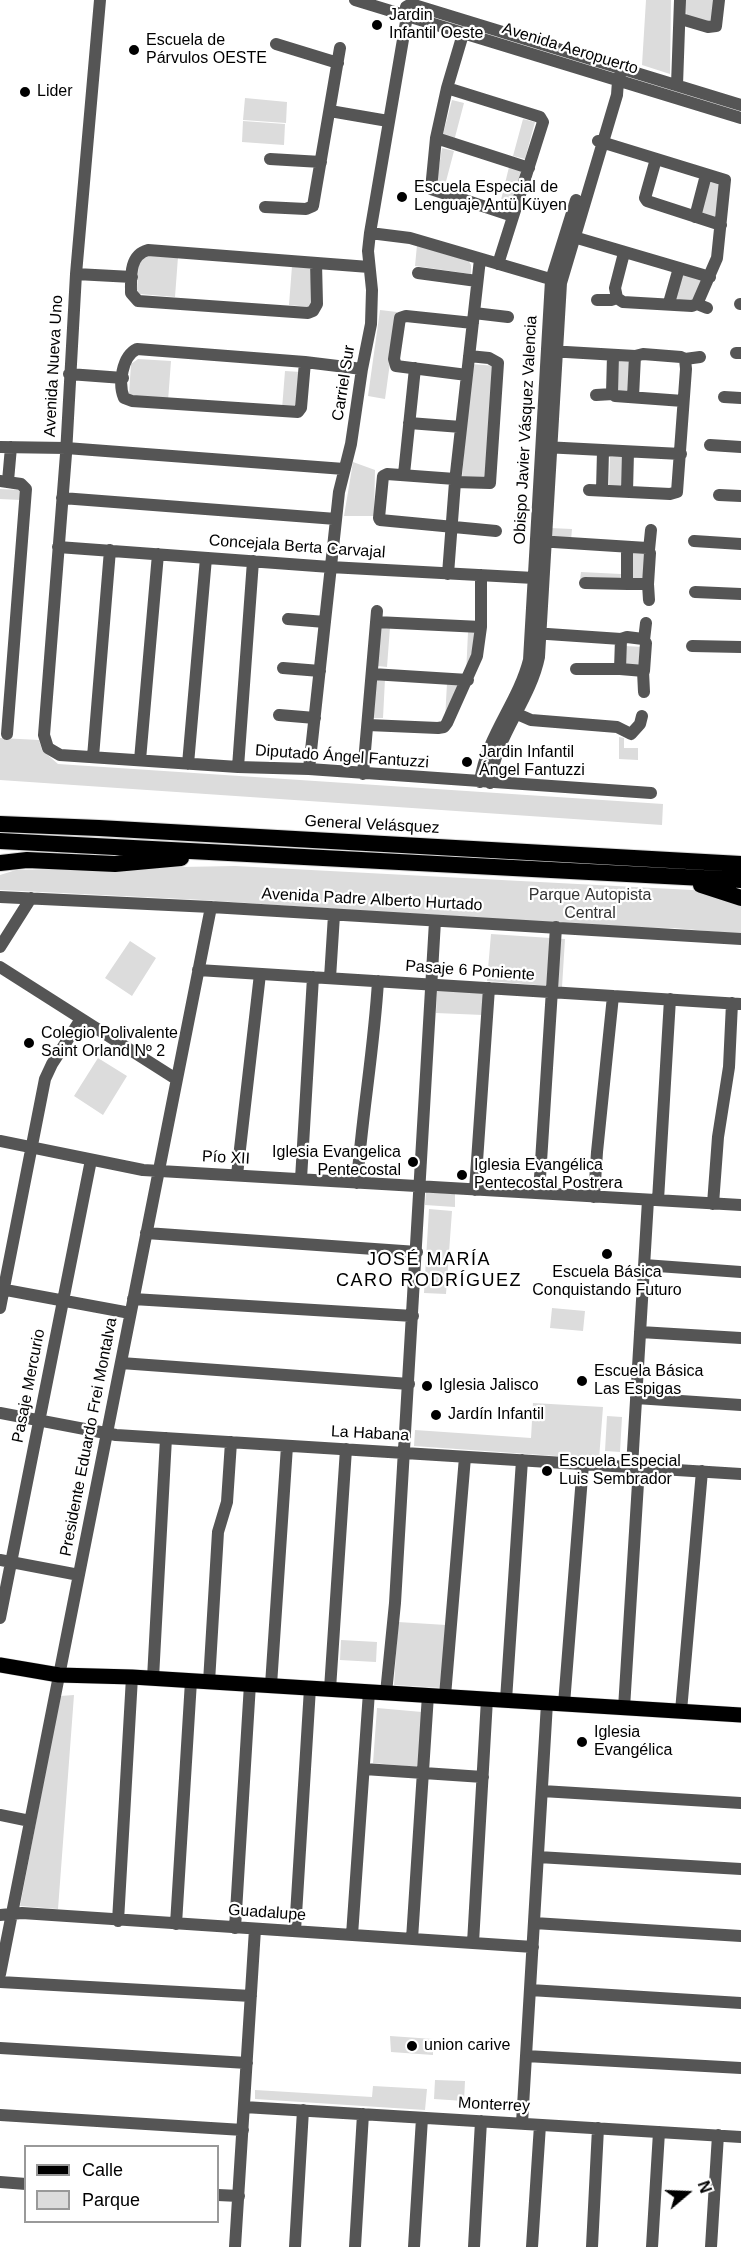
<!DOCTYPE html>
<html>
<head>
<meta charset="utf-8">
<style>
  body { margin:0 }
  #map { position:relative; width:741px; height:2247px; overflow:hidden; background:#fff; font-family:Arial,sans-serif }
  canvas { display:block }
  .legend { position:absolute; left:24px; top:2145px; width:195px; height:78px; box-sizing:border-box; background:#fff; border:2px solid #999; margin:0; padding:8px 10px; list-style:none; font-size:18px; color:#000 }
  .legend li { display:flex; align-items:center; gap:12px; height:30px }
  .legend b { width:30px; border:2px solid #999 }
  .north { position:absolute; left:657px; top:2163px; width:60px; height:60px; -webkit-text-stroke:4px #fff; paint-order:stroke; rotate:71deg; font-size:16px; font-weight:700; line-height:24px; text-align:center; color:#000 }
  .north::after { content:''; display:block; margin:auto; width:21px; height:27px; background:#000; clip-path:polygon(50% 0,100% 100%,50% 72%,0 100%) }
</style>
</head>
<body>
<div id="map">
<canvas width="741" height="2247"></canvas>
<ul class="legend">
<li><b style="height:8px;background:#000"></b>Calle</li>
<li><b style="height:16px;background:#dcdcdc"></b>Parque</li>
</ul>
<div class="north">N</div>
</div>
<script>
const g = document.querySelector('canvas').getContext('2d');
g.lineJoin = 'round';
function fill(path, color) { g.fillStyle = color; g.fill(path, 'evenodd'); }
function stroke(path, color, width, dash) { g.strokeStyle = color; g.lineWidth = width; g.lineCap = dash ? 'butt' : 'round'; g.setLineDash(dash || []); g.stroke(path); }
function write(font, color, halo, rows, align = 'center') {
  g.font = font + ' Arial,sans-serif'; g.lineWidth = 4.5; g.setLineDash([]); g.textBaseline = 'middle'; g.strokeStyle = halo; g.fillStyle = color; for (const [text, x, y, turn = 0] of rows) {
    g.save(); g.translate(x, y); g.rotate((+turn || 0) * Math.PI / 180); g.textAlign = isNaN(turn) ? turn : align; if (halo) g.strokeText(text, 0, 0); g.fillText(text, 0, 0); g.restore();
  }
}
const green = new Path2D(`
  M646,0H671L670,74L642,65Z
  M685,0H714V20L710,22L687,19Z
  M245,98L287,102L286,123L243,120Z
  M452,100L464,103L454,141L442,138Z
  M523,119L535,122L525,159L513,156Z
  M243,121L285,124L284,145L242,142Z
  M442,148L454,151L444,189L436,186Z
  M509,167L521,170L512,207L500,204Z
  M708,179L719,180L718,219L698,214Z
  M417,245L468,260L471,265V274L415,266Z
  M145,255L178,257L175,297L140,294L137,290L139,260Z
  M292,266H310L313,305L310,307L289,305Z
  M686,271L703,278L697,301L677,302L673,297L680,275Z
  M380,310L397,312L385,399L368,396Z
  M618,358L632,359L630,393L616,391Z
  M138,359L171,361L168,401L133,398L129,394L131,364Z
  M471,364L496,366L487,480L462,478Z
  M285,371L301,372L296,408L282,409Z
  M610,457H625L624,490L609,489Z
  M353,462L375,470L374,516H344Z
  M0,489L22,490L21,500L0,499Z
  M550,528L572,529L571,540L550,538Z
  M632,550L647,551L646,579H631Z
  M581,572L621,574L620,582L580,580Z
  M380,626L390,627L387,667L377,666Z
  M468,632H477L466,675Z
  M625,646L643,647L642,669L624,668Z
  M375,678L385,679L383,718H373Z
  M447,683L463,684L445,720Z
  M619,737L624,738V748H638V760L619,759Z
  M0,738L39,740L42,750L58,764L663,804L662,825L0,780Z
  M235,866L711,891L741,890V934L674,928L601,927L203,900L0,890V875L16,870Z
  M491,934L565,939L562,987L487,981Z
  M130,941L156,958L132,996L105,978Z
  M437,990L484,992L483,1015L436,1013Z
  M98,1058L127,1076L103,1115L74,1096Z
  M426,1192L455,1194V1207L425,1205Z
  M429,1209L452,1211L446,1294L424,1293Z
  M552,1308L585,1311L583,1331L550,1328Z
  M533,1403L603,1407L599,1459L414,1446L415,1430L531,1438Z
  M607,1416L622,1417L620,1452L605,1451Z
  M398,1622L446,1625L442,1688L394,1685Z
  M341,1640L377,1642L376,1662L340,1660Z
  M74,1695L58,1909L20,1906L60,1696Z
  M377,1708L422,1712L418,1767L373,1763Z
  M390,2036L433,2039V2055L391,2052Z
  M435,2080L465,2081L464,2101L434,2099Z
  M373,2086L427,2089L425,2110L255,2099V2090L372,2097Z`);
const minor = new Path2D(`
  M100,0L76,274L66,454L44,735L48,748L60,755L238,767L309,769L651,793
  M355,0L741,118
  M406,7L411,4L741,105
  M681,19L708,27L716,26L719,0
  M463,34L447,88L436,138L431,189L513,216
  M276,44L338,63
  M677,85L680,0
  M447,88L540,117L543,122L498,264
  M330,111L388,121
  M436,138L529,168
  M598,141L725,180L717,258L697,304
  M270,159L321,162
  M656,159L645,198L647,201L721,225
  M265,207L306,209L313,206L340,48
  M695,217L706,175
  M370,233L410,238L557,281
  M567,235L710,277
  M316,263L317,304L313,311L308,313L138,301L131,293C131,277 129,255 148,250L369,267
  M418,273L477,281
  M76,274L132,277
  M617,298L615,288L624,253
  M597,300H611L617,298L623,302L692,306L697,304L707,308
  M669,303L679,268
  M740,304H741
  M474,313L508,317
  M549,351L635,356L643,354L681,357L685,359L700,357
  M736,353H741
  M613,355L612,393L615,396L683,401
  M305,362L301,408L298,412L132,401L124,398C118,384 122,356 137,349L305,362L362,369
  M69,374L123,378
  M467,375L396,366L394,359L400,318L406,316L473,323
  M596,395L613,394
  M633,397L635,356
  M724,397L741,398
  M409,423L461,427
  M710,445L741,447
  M0,447L66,448L344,469
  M544,447L681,454
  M404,474L415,368
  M455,479L387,474L383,476L379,518L380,520L496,531
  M0,481L21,484L26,489L7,734
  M8,481L11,447
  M455,482L490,483L498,363L489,358L469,356
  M589,490L670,494L677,492L686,369L685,359
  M602,490L603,451
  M627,492L628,452
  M719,495L741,496
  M62,498L336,519
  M538,541L647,548L650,553L648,584H628L627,582V547
  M694,541L741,544
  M58,547L330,567L534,578
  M649,550L651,530
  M448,574L455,482L480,259
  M585,583L628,584
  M648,584L649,600
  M695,592L741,594
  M288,619L325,622
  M376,622L481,627
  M533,633L621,639L627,637L643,639L646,643L644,671L620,669L621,639
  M644,640L646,623
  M692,646L741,647
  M283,668L320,671
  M576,669H620
  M643,671L644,692
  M372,674L468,680
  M508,710L531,720L617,727L631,734L640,724L642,716
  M279,715L315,718
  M368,725L438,728L444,727L447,723L477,656L481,627V575
  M93,757L110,550
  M140,760L158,554
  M188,764L206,558
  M238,767L253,561
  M309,769L339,492L351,444L362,369L371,324L372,290L368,251L370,233L407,16L411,4
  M363,774L377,611
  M480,782C486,737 518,703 529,660L551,280L576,200
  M490,783C495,737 530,701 539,657L561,283L617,95L618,81L622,68
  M0,897L211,907L741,939
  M0,947L31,898
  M0,967L176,1079
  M198,970L741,1004
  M330,978L334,915
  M0,1141L143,1170L741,1205
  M237,1175L260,974
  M301,1179L313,977
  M357,1183C362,1115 374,1049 378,981
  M475,1190L489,988
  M539,1193L556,927
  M594,1197L597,1152L613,996
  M658,1200L670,999
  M713,1204L718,1137L729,1067L732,1003
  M146,1233L417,1252
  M644,1265L741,1272
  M0,1289L130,1313
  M133,1299L413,1316
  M0,1308L45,1079L52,1064L81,1019
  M640,1332L741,1338
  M121,1363L409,1384
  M636,1398L741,1405
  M0,1413L116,1435L741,1474
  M632,1467L648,1200
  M0,1560L79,1575
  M0,1618L91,1160
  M153,1678L166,1438
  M209,1682L218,1532L227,1502L231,1442
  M271,1685L287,1446
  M330,1689L346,1449
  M386,1693L395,1603L435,921
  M445,1696L465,1457
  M506,1700L522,1460
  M564,1704L583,1464
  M624,1708L639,1467
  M681,1711L702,1471
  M364,1769L483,1777
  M542,1791L741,1803
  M0,1815L30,1821
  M538,1857L741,1869
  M0,1915L22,1913L533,1947
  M118,1921L132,1677
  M534,1923L741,1936
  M176,1924L191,1681
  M235,1928L250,1684
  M295,1931L310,1688
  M352,1935L369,1692
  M412,1939L428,1695
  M473,1943L487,1699
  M0,1974L211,907
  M0,1982L251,1996
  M530,1990L741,2003
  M0,2048L247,2063
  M526,2056L741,2068
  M244,2107L741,2137
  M0,2115L243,2130
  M522,2123L547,1703
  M0,2182L26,2184
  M218,2195L239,2196
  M235,2247L255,1929
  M295,2247L303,2110
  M355,2247L363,2114
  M414,2247L422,2118
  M474,2247L481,2121
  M532,2247L540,2125
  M592,2247L598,2128
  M652,2247L659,2132
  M711,2247L718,2135`);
const major = new Path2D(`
  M0,1665L59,1675L132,1677L741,1715`);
const highway = new Path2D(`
  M0,824L99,828L741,864
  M0,841L741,880
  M0,863L27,860L115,864L181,858
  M701,885L741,898`);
const markers = [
  [377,25,6,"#000"],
  [134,50,6,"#000"],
  [25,92,6,"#000"],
  [402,197,6,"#000"],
  [467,762,6,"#000"],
  [29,1043,6,"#000"],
  [413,1162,6,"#000"],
  [462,1175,6,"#000"],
  [607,1254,6,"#000"],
  [582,1381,6,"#000"],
  [427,1386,6,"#000"],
  [436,1415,6,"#000"],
  [547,1471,6,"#000"],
  [582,1742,6,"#000"],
  [412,2046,6,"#000"]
];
const poiNames = [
  ["Jardin",389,16],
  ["Infantil Oeste",389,34],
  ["Escuela de",146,41],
  ["Párvulos OESTE",146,59],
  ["Lider",37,92],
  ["Escuela Especial de",414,188],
  ["Lenguaje Antü Küyen",414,206],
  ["Jardin Infantil",479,753],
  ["Ángel Fantuzzi",479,771],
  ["Colegio Polivalente",41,1034],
  ["Saint Orland Nº 2",41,1052],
  ["Iglesia Evangelica",401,1153,"right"],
  ["Pentecostal",401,1171,"right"],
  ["Iglesia Evangélica",474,1166],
  ["Pentecostal Postrera",474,1184],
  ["Escuela Básica",607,1273,"center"],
  ["Conquistando Futuro",607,1291,"center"],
  ["Escuela Básica",594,1372],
  ["Las Espigas",594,1390],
  ["Iglesia Jalisco",439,1386],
  ["Jardín Infantil",448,1415],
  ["Escuela Especial",559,1462],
  ["Luis Sembrador",559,1480],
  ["Iglesia",594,1733],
  ["Evangélica",594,1751],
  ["union carive",424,2046]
];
const streetNames = [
  ["Avenida Aeropuerto",570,49,17],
  ["Avenida Nueva Uno",54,366,-87],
  ["Carriel Sur",344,383,-81],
  ["Obispo Javier Vásquez Valencia",526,430,-87],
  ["Concejala Berta Carvajal",297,547,4],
  ["Diputado Ángel Fantuzzi",342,757,4],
  ["General Velásquez",372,825,3],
  ["Avenida Padre Alberto Hurtado",372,900,3],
  ["Pasaje 6 Poniente",470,971,4],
  ["Pío XII",226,1158,3],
  ["Pasaje Mercurio",29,1386,-79],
  ["La Habana",370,1434,3],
  ["Presidente Eduardo Frei Montalva",89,1437,-79],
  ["Guadalupe",267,1913,4],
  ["Monterrey",494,2105,3]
];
const parkNames = [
  ["Parque Autopista",590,896],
  ["Central",590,914]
];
const neighbourhoodNames = [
  ["JOSÉ MARÍA",429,1260],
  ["CARO RODRÍGUEZ",429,1281]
];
fill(green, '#dcdcdc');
stroke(major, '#dbdbdb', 16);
stroke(highway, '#dbdbdb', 18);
stroke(minor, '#555', 12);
stroke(major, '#000', 15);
stroke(highway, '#000', 16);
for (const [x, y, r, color] of markers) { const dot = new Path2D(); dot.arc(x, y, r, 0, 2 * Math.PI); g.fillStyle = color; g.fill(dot); stroke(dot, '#fff', 2); }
write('16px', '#000', '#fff', poiNames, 'left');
write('16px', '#000', '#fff', streetNames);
write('16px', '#333', '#fff', parkNames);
g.letterSpacing = '1.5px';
write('18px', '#000', '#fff', neighbourhoodNames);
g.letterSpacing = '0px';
</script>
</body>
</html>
